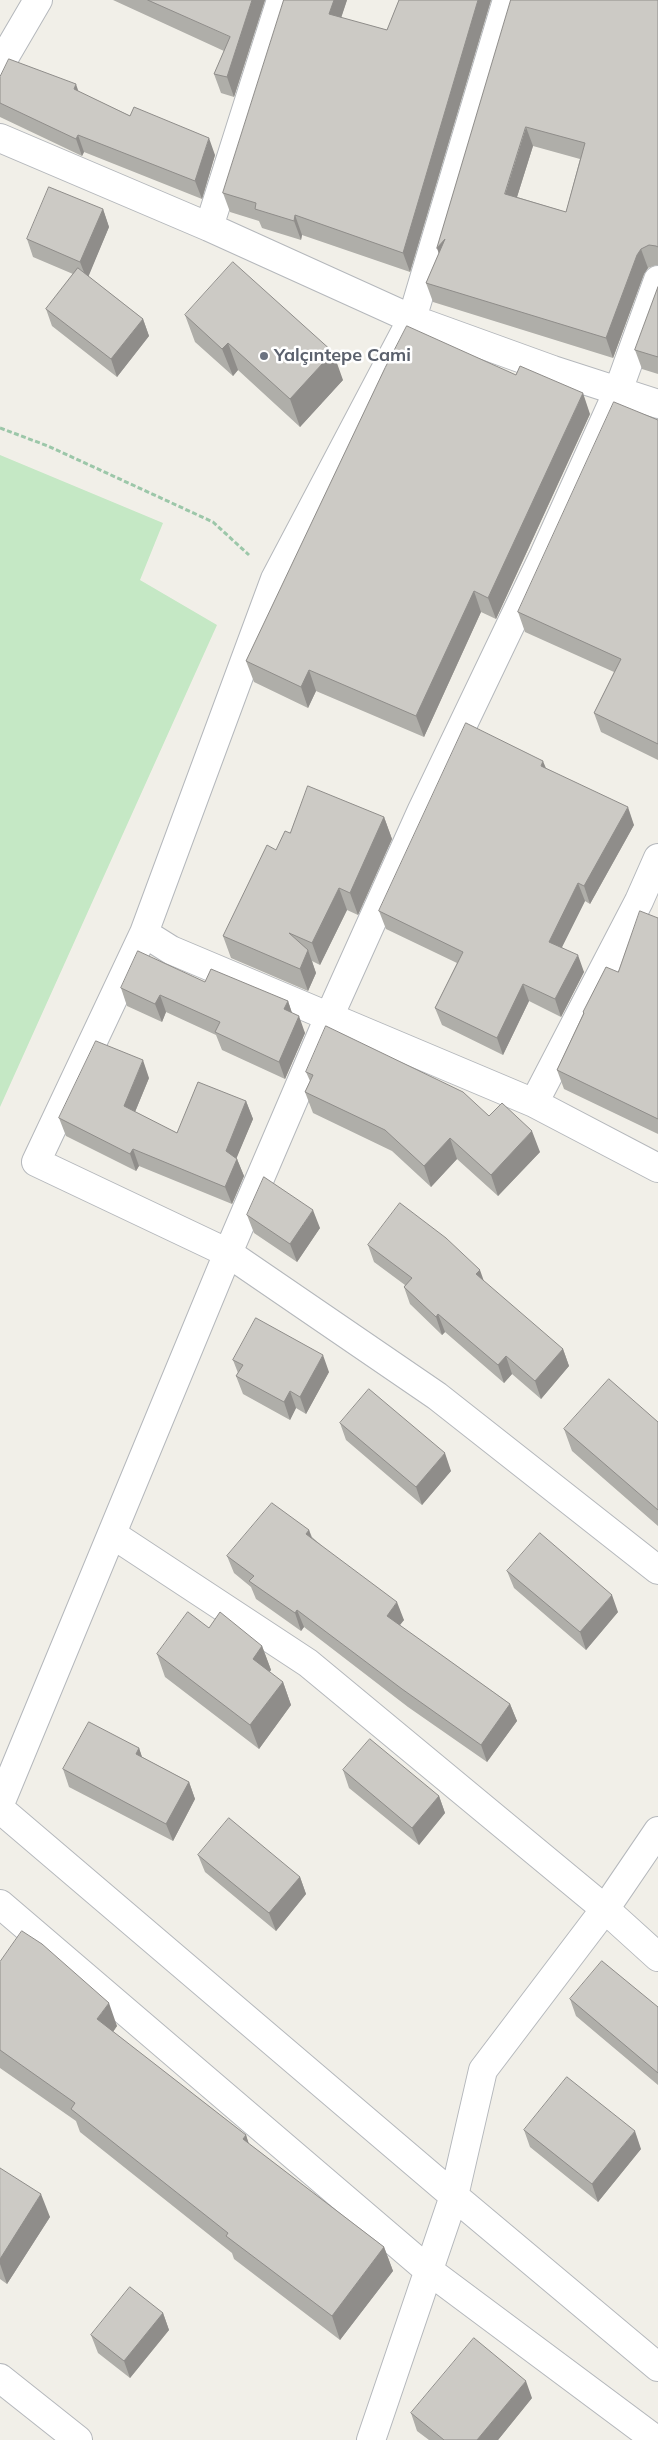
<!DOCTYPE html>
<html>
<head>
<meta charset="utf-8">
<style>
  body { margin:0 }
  canvas { display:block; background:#f1efe8 }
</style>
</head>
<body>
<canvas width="658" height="2440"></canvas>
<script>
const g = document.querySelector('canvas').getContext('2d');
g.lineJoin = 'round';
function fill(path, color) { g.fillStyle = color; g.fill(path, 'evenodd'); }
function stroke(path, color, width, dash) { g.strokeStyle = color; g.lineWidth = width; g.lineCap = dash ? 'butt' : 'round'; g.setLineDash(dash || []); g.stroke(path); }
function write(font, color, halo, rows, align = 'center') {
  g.font = font + ' Mulish,sans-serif'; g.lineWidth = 5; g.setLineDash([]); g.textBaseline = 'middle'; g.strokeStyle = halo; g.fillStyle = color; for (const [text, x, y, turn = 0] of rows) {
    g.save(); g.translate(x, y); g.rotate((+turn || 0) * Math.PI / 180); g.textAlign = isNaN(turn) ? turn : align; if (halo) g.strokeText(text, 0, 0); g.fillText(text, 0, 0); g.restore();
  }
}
const green = new Path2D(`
  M0,455L163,523L140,580L217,625L0,1107Z`);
const path = new Path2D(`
  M0,428L48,446L213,522L249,555`);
const minor = new Path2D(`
  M507,0L412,319L275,579L144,933L36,1162L228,1253L437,1396L658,1570
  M0,65L38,0
  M0,138L209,227L412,319L553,370L658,404
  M209,227L281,0
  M144,933L171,950L534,1103L658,1168
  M534,1103L639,901L658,858
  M112,1534L308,1663L605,1909L658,1957
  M0,1804L228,1253L329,1017L422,810L544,555L618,391L658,280
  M0,1809L454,2196L658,2367
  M0,1904L428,2270L656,2440
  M0,2378L78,2440
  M371,2440L454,2196L483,2070L605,1909L658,1831`);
const wall = new Path2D(`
  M113,0H265L234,97L221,93L214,74L224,51Z
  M284,0H347L341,18L387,30L399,0H491L410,272L302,235L301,240L262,228L259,221L230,212L223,193Z
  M511,0H658V265H656L648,268L644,274L613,358L433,302L426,283L439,254L437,248ZM533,146L580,159L566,212L517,197Z
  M0,77L79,92L215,155L202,199L84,152L82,156L0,117Z
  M103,209L109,227L88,276L143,319L149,336L117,377L52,326L46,309L73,274L33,257L27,239Z
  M658,287V374L642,369L635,350Z
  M185,315L343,380L300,427L238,370L233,376L195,342Z
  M590,414L496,619L481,612L424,737L316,691L308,708L254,682L246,661Z
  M658,420V760L601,732L594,713L614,672L525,632L518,612Z
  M546,768L634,825L590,904L585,901L562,947L584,972L561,1017L529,1001L503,1055L442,1025L435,1008L457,963L386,929L379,911Z
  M384,817L392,839L358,915L347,910L320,965L312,961L316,973L308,991L231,958L223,936L290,833Z
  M658,918V1134L564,1089L557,1070L583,1014V1012L618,972Z
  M205,982L288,1001L292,1013L305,1033L285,1079L222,1050L216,1035L166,1012L162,1022L127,1006L121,988Z
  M306,1072L489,1116L540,1152L498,1196L457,1159L431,1187L392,1151L313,1113L305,1092L310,1081Z
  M149,1078L135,1112L177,1133L246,1101L253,1119L236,1158L237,1159L244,1176L232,1204L139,1166L136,1171L66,1136L59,1118Z
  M247,1215L320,1228L297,1262L254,1233Z
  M368,1245L563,1349L569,1366L541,1399L512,1374L504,1383L445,1332L442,1335L410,1304L404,1287L405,1285L374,1262Z
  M233,1360L329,1372L306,1414L296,1408L290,1420L243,1394L236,1376L238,1373Z
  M658,1422V1526L572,1451L564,1429Z
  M340,1423L451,1471L422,1505L346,1440Z
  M309,1530L312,1537L404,1620L399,1625L510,1704L517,1721L487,1762L408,1707L304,1627L301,1631L256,1599L251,1587L234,1573L227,1556Z
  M507,1571L618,1612L586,1650L514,1588Z
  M209,1628L262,1646L271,1670L269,1672L283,1682L291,1705L259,1749L165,1677L157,1654Z
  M139,1748L142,1757L189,1782L195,1799L173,1841L69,1787L63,1769Z
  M343,1770L439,1796L445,1813L419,1845L349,1788Z
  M198,1855L300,1877L306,1894L276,1931L205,1872Z
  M0,1962L117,2026L113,2032L246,2135L248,2143L384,2247L393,2271L340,2340L234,2259L232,2253L80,2132L76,2121L0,2068Z
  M570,1999L658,2007V2085L576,2016Z
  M524,2130L641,2149L598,2202L530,2147Z
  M0,2168L50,2217L7,2284L0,2279Z
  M163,2313L169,2330L130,2378L98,2353L91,2335Z
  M532,2398L498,2440H429L417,2431L411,2413Z`);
const shadedWall = new Path2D(`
  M252,0H265L234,97L227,77Z
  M334,0H347L336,33L329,14Z
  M478,0H491L410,272L403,253Z
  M76,84L82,102L74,89Z
  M526,127L533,146L512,213L505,194Z
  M78,135L84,152L82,156L76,139Z
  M209,138L215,155L202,199L195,181Z
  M103,209L109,227L87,280L80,262Z
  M295,215L302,235L301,240L294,221Z
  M445,239L444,268L437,248Z
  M641,249L648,268L644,274L613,358L606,338L637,255Z
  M143,319L149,336L117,377L111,359Z
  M228,343L238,370L233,376L222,349Z
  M333,352L343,380L300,427L290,399Z
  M583,393L590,414L496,619L488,598Z
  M474,591L481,612L424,737L416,716Z
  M309,670L316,691L308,708L301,687Z
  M543,761L550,778L541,766Z
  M628,807L634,825L590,904L584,886Z
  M384,817L392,839L358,915L350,893Z
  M578,883L585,901L556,959L549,942Z
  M339,888L347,910L320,965L312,943Z
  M308,950L316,973L308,991L300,969Z
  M578,955L584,972L561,1017L555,999Z
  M523,984L529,1001L503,1055L497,1038Z
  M160,995L166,1012L162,1022L155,1004Z
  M288,1001L294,1019L284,1009Z
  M299,1016L305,1033L285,1079L279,1062Z
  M143,1060L149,1078L130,1124L124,1106Z
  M246,1101L253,1119L232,1169L226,1151Z
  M532,1131L540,1152L498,1196L491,1175Z
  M450,1138L457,1159L431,1187L424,1166Z
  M133,1149L139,1166L136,1171L130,1154Z
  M237,1159L244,1176L232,1204L225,1187Z
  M313,1210L320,1228L297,1262L290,1244Z
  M480,1270L486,1287L476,1274Z
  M438,1314L445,1332L442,1335L436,1317Z
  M563,1349L569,1366L541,1399L535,1381Z
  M323,1355L329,1372L306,1414L300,1397Z
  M506,1356L512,1374L504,1383L498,1365Z
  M290,1391L296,1408L290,1420L284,1402Z
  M445,1453L451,1471L422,1505L416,1487Z
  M309,1530L315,1548L306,1534Z
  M612,1595L618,1612L586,1650L580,1632Z
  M397,1602L404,1620L393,1634L387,1616Z
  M297,1610L304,1627L301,1631L295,1613Z
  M262,1646L271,1670L261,1683L253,1659Z
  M283,1682L291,1705L259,1749L250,1725Z
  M510,1704L517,1721L487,1762L481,1745Z
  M139,1748L145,1766L136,1754Z
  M189,1782L195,1799L173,1841L166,1824Z
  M439,1796L445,1813L419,1845L412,1828Z
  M300,1877L306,1894L276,1931L269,1913Z
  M109,2003L117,2026L105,2043L97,2019Z
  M635,2131L641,2149L598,2202L592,2184Z
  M246,2135L254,2159L243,2139Z
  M41,2194L50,2217L7,2284L0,2264V2259Z
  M384,2247L393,2271L340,2340L332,2316Z
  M163,2313L169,2330L130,2378L124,2361Z
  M526,2381L532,2398L498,2440H477Z`);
const building = new Path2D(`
  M148,0H252L227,77L214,74L230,37Z
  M284,0H334L329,14L387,30L399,0H478L403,253L295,215L294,221L255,209L256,203L223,193Z
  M511,0H658V247L656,246L649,245L641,249L637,255L606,338L426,283L445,239L437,248ZM526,127L585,143L566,212L505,194Z
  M9,59L76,84L74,89L130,116L134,107L209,138L195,181L78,135L76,139L0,103V77Z
  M49,187L103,209L80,262L27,239Z
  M233,262L333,352L290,399L228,343L222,349L185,315Z
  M78,268L143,319L111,359L46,309Z
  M658,287V357L635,350Z
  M407,326L516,375L520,366L583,393L488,598L474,591L416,716L309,670L301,687L246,661L385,368Z
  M614,402L658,420V744L594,713L621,659L518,612Z
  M466,723L543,761L541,766L628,807L584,886L578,883L549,942L578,955L555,999L523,984L497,1038L435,1008L463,952L379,911Z
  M308,786L384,817L350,893L339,888L312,943L289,933L308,950L300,969L223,936L267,845L276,850L285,831L290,833Z
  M640,911L658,918V1119L557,1070L584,1013L583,1012L606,967L618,972Z
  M138,951L205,982L211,969L288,1001L284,1009L299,1016L279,1062L215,1032L220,1022L160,995L155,1004L121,988Z
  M326,1026L463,1092L489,1116L502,1103L532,1131L491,1175L450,1138L424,1166L385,1130L305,1092L313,1075L306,1072Z
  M96,1041L143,1060L124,1106L177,1133L198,1082L246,1101L226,1151L237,1159L225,1187L133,1149L130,1154L59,1118Z
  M264,1177L313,1210L290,1244L247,1215Z
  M400,1203L446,1238L480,1270L476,1274L563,1349L535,1381L506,1356L498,1365L438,1314L436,1317L404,1287L412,1278L368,1245Z
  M256,1318L323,1355L300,1397L290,1391L284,1402L236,1376L243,1365L233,1360Z
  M609,1379L658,1422V1510L564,1429Z
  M369,1389L445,1453L416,1487L340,1423Z
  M272,1503L309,1530L306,1534L397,1602L387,1616L510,1704L481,1745L402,1689L297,1610L295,1613L249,1581L254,1576L227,1556Z
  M540,1533L612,1595L580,1632L507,1571Z
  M188,1612L209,1628L220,1612L262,1646L253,1659L283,1682L250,1725L157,1654Z
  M89,1722L139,1748L136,1754L189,1782L166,1824L63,1769Z
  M370,1739L439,1796L412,1828L343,1770Z
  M229,1818L300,1877L269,1913L198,1855Z
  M22,1931L42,1944L109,2003L97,2019L246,2135L243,2139L384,2247L332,2316L226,2236L228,2233L71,2109L75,2103L0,2050V1962Z
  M602,1961L658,2007V2073L570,1999Z
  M567,2077L635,2131L592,2184L524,2130Z
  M0,2168L41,2194L0,2259Z
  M130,2287L163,2313L124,2361L91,2335Z
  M474,2338L526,2381L477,2440H444L411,2413Z`);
const markers = [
  [264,356,5,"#6b7280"]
];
const worshipNames = [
  ["Yalçıntepe Cami",274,356]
];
fill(green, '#c5e8c5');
stroke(minor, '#b5b8bc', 30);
stroke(path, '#9cc7a9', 3, [5, 2.5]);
stroke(minor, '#fff', 28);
fill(wall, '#afaea9');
fill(shadedWall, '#8f8d8a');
fill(building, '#cccac5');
stroke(building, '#8f8d8a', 1);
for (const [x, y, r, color] of markers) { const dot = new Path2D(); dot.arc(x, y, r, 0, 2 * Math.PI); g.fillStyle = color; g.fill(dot); stroke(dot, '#fff', 2); }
write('bold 18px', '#5b616d', '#fff', worshipNames, 'left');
</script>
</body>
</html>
